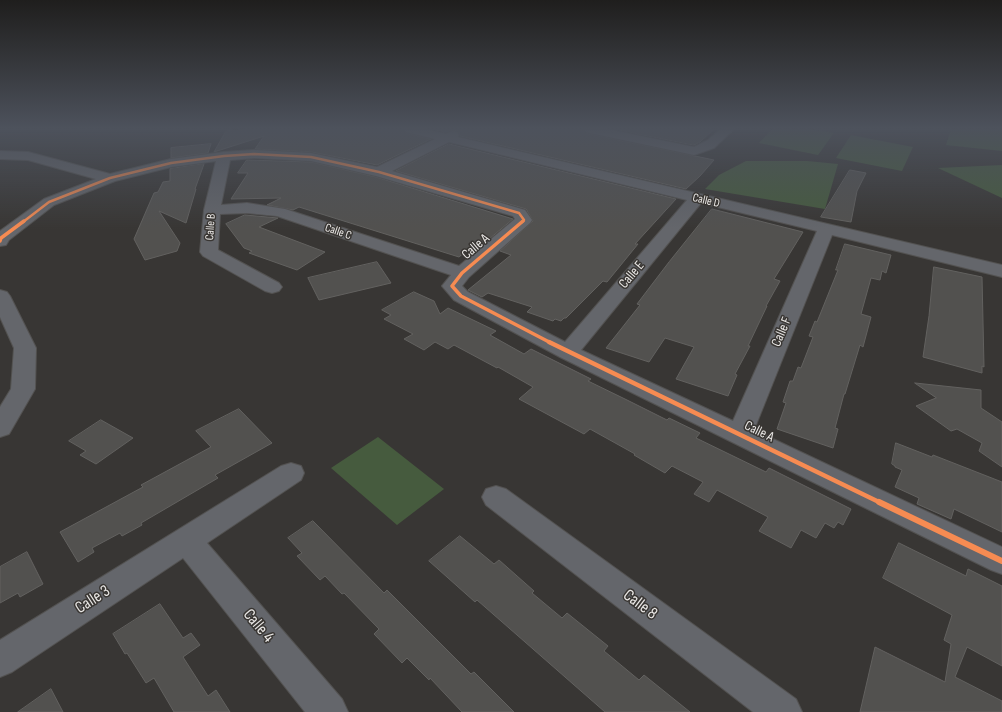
<!DOCTYPE html>
<html>
<head>
<meta charset="utf-8">
<style>
  body { margin:0 }
  canvas { display:block; background:#383634 }
</style>
</head>
<body>
<canvas width="1002" height="712"></canvas>
<script>
const g = document.querySelector('canvas').getContext('2d');
g.lineJoin = 'round';
function fill(path, color) { g.fillStyle = color; g.fill(path, 'evenodd'); }
function stroke(path, color, width, dash) { g.strokeStyle = color; g.lineWidth = width; g.lineCap = dash ? 'butt' : 'round'; g.setLineDash(dash || []); g.stroke(path); }
function write(font, color, halo, rows, align = 'center') {
  g.font = font + ' "Sofia Sans Condensed",sans-serif'; g.lineWidth = 3; g.setLineDash([]); g.textBaseline = 'middle'; g.strokeStyle = halo; g.fillStyle = color; for (const [text, x, y, turn = 0] of rows) {
    g.save(); g.translate(x, y); g.rotate((+turn || 0) * Math.PI / 180); g.textAlign = isNaN(turn) ? turn : align; if (halo) g.strokeText(text, 0, 0); g.fillText(text, 0, 0); g.restore();
  }
}
const green = new Path2D(`
  M772,129H811L834,133L818,155L759,143Z
  M951,129H1002V151L946,145Z
  M851,135L913,147L902,171L836,158Z
  M746,161H807L838,164L825,209L705,189L719,175Z
  M1002,165V198L938,168Z
  M378,437L444,489L397,525L331,468Z`);
const building = new Path2D(`
  M256,129H403L406,133L431,139L377,165L311,152L255,149L264,136L214,152L226,131Z
  M431,129H583L585,133L590,134L714,160L700,176L686,189L460,136L458,131L453,130L446,132Z
  M614,129H714L700,142L694,145Z
  M211,144L208,153L171,158V148Z
  M449,144L676,199L635,244H638L607,282L603,281L566,318H564L561,321L555,319L553,321L527,312L532,307L488,293L482,297L468,290L511,255L500,251L533,221L526,209L396,171Z
  M247,160L311,162L376,177L513,219L482,245L476,243L459,257L299,207L293,210L267,205L281,198L231,199L248,173H238Z
  M204,164L195,189H196L186,223L159,211L180,243L177,251L145,260L134,239L154,193L158,192L163,182L170,181V169Z
  M850,170L866,173L857,191L851,222L821,217Z
  M712,209L803,232L774,279L780,281L766,306H767L748,346H750L735,374L737,375L728,396L676,379L694,347L665,338L649,362L606,348L640,305L637,304L669,262Z
  M245,215L278,218L259,227L325,252L297,270L249,253L252,251L244,248L226,224Z
  M845,244L891,255L886,273L882,271L880,280L871,278L861,314L871,317L863,347L860,345L845,394H844L835,428L838,429L833,448L777,429L786,403L783,402L790,381H793L798,367L801,368L813,337L809,336L815,321L817,322L838,270H836Z
  M377,262L391,283L319,300L308,278Z
  M934,267L982,277L984,367L982,366V373L923,357L929,316Z
  M414,292L434,301L440,314L448,308L496,331L490,335L524,354L531,349L591,379L588,381L627,400L667,420L669,418L700,433L696,438L766,472L769,468L851,509L843,525L838,522L834,528L825,523L816,538L801,530L791,548L759,531L768,517L717,490L709,502L694,494L703,482L672,466L665,473L634,455L635,454L590,429L584,434L519,399L533,387L498,367L497,368L454,345L448,349L435,342L424,350L404,339L413,334L384,319L391,315L382,310Z
  M915,383L981,390V408L1002,422V467L979,451L982,443L957,429L951,431L916,406L936,398Z
  M239,409L272,443L215,475L218,478L141,523L142,525L122,536L120,533L92,548L94,552L78,562L60,532L143,487L141,485L211,447L196,431Z
  M101,420L133,438L96,464L80,455L86,451L69,441Z
  M896,443L932,457L933,455L1002,482V532L954,509L951,519L917,504L919,498L895,487L902,470L895,467V466L892,464Z
  M313,521L384,593L387,590L471,674L474,672L514,712H462L430,678L429,680L407,658L402,663L374,634L379,629L344,593L342,594L325,576L320,580L297,556L302,553L288,538Z
  M460,536L494,564L499,560L534,591L532,593L562,618L567,613L608,646L604,651L639,680L644,675L690,712H605L477,600L475,602L429,561Z
  M899,543L966,576L968,569L1002,586V666L967,647L955,677L1002,701V712H860L875,647L945,682L951,644L944,640L952,615L883,578Z
  M27,552L43,584L20,597L18,593L0,603V567Z
  M160,604L183,638L191,633L200,645L183,657L208,696L216,690L230,712H174L154,678L146,683L127,653L125,654L113,634Z
  M51,689L63,712H18Z`);
const street = new Path2D(`
  M404,129H425L446,134L453,131L457,132L459,135L458,137L1002,265V277L832,235L754,430L1002,547V574L991,570L560,357L454,300L442,286L451,275L277,216L247,213L220,214L218,250L279,283L282,287L279,291L272,293L265,291L203,256L200,252L204,210L216,161L171,167L115,181L54,205L9,240L6,245L0,246V231L44,199L96,179L28,160L0,159V151L28,152L110,174L171,159L224,152L254,150L311,153L377,167L435,139L406,132ZM449,142L687,200L565,342L468,292L462,286L469,277L530,223L532,220L525,210L392,171ZM254,158L311,161L376,176L513,216L515,219L459,266L285,209L247,203L221,205L230,160ZM701,203L817,231L733,421L581,350Z
  M584,129H607L694,147L708,140L721,129H734L714,148L694,155L590,133L586,132Z
  M0,290L7,292L10,296L36,348L35,389L9,434L0,437V407L11,389L14,348L0,317Z
  M291,463L301,466L304,473L301,480L207,543L342,699L348,712H305L183,558L12,672L0,677V640L281,466Z
  M496,486L506,489L796,699L802,712H753L486,505L482,497L486,489Z`);
const cyclewayFar3 = new Path2D(`
  M23,222L49,202L110,178L171,163L224,156L254,154L311,157L379,172L519,213L524,220L522,222`);
const cyclewayFar2 = new Path2D(`
  M523,221L462,273L452,286L461,296L551,343
  M0,241L1,238L24,221`);
const cyclewayFar1 = new Path2D(`
  M549,342L881,503`);
const cycleway = new Path2D(`
  M879,502L1002,561`);
const farStreetnames = [
  ["Calle D",706,201,13],
  ["Calle B",211,227,-86],
  ["Calle C",338,232,19]
];
const streetNames = [
  ["Calle A",476,247,-41],
  ["Calle E",632,275,-50],
  ["Calle F",782,332,-67],
  ["Calle A",759,432,26]
];
const nearStreetnames = [
  ["Calle 3",93,600,-33],
  ["Calle 8",640,605,37],
  ["Calle 4",258,626,50]
];
fill(green, '#465b3e');
fill(building, '#52514f');
stroke(building, '#62615f', 1);
stroke(street, '#535251', 2);
fill(street, '#64666b');
stroke(cyclewayFar3, '#f68b52', 2.5);
stroke(cyclewayFar2, '#f68b52', 3.5);
stroke(cyclewayFar1, '#f68b52', 4.5);
stroke(cycleway, '#f68b52', 6);
const sky = g.createLinearGradient(0, 0, 0, 229);
sky.addColorStop(0, '#1f1e1d');
sky.addColorStop(0.56, '#4d525c');
sky.addColorStop(1, '#4d525c00');
g.fillStyle = sky;
g.fillRect(0, 0, 1002, 229);
write('12px', '#e9e7e5', '#393633', farStreetnames);
write('14px', '#e9e7e5', '#393633', streetNames);
write('17px', '#e9e7e5', '#393633', nearStreetnames);
</script>
</body>
</html>
